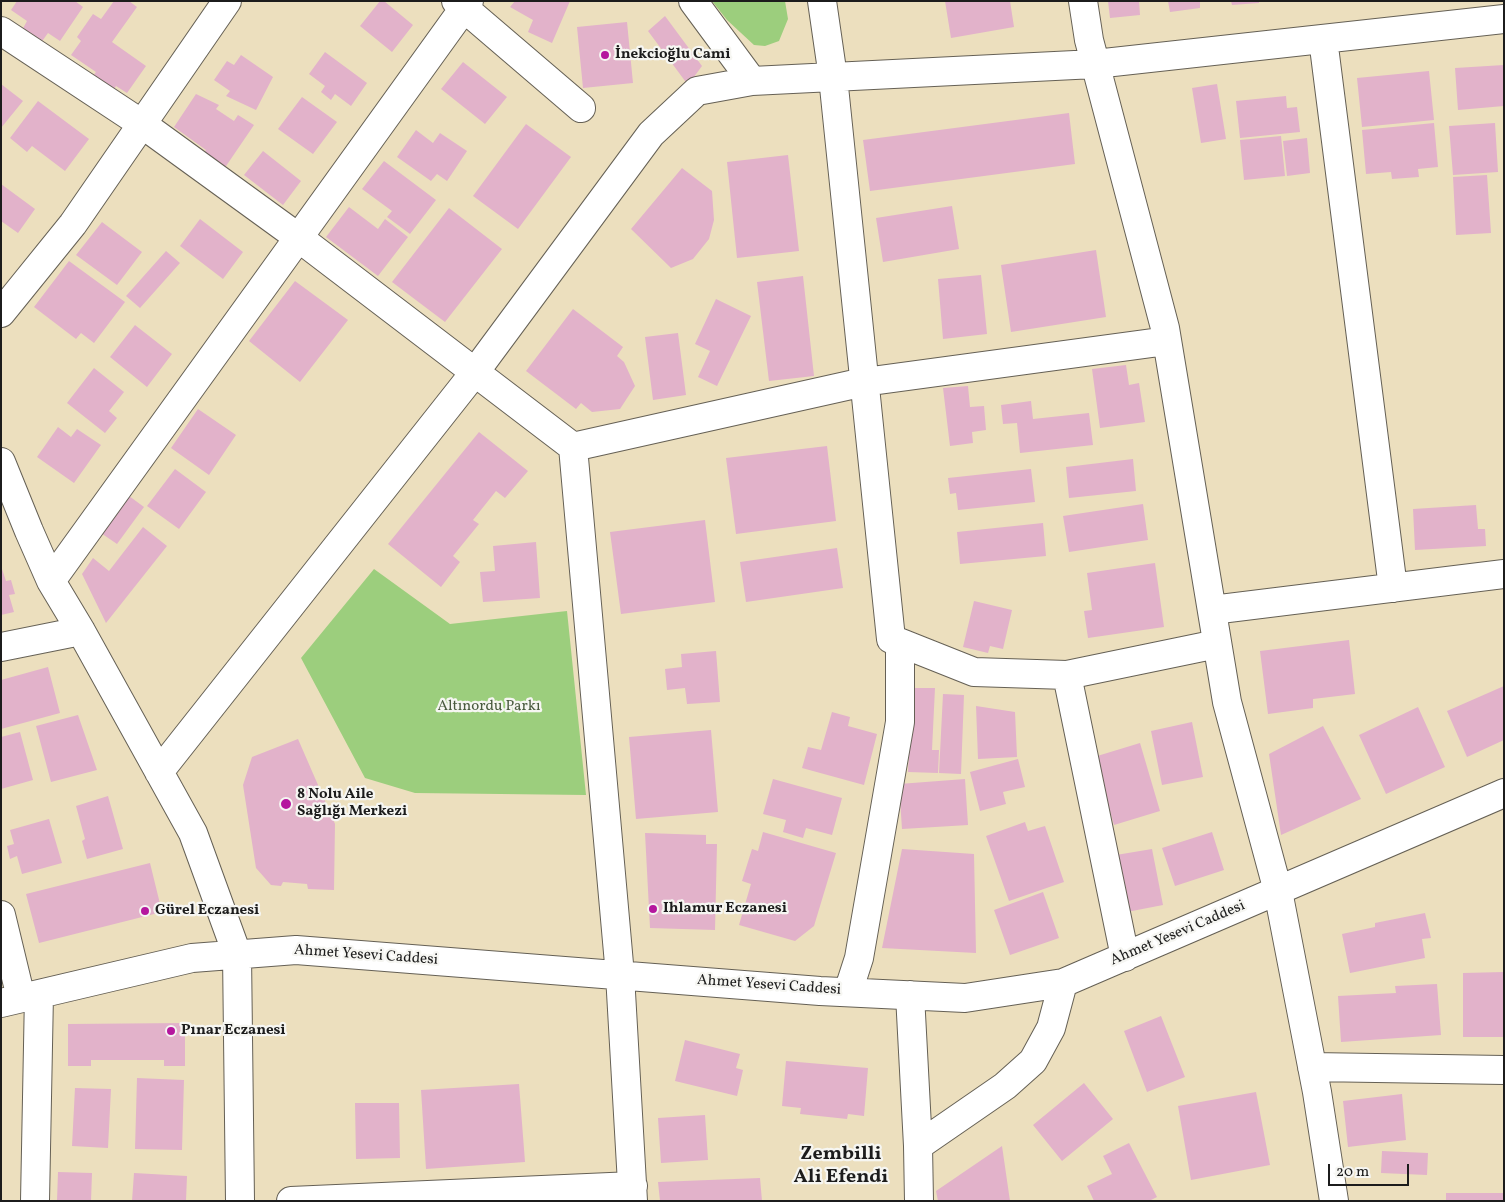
<!DOCTYPE html>
<html>
<head>
<meta charset="utf-8">
<style>
  body { margin:0 }
  #map { position:relative; width:1505px; height:1202px; overflow:hidden; background:#ecdfbe; font-family:Vollkorn,serif }
  canvas { display:block }
  .frame { position:absolute; inset:0; border:2px solid #1c1c1c; pointer-events:none }
  .scale { position:absolute; left:1328px; top:1164px; width:81px; height:22px; box-sizing:border-box; border:2px solid #1c1c1c; border-top:0; padding-left:6px; font-size:15px; line-height:18px; white-space:nowrap; color:#1c1c1c; -webkit-text-stroke:4px #f6f6f2; paint-order:stroke }
</style>
</head>
<body>
<div id="map">
<canvas width="1505" height="1202"></canvas>
<div class="frame"></div>
<div class="scale">20 m</div>
</div>
<script>
const g = document.querySelector('canvas').getContext('2d');
g.lineJoin = 'round';
function fill(path, color) { g.fillStyle = color; g.fill(path, 'evenodd'); }
function stroke(path, color, width, dash) { g.strokeStyle = color; g.lineWidth = width; g.lineCap = dash ? 'butt' : 'round'; g.setLineDash(dash || []); g.stroke(path); }
function write(font, color, halo, rows, align = 'center') {
  g.font = font + ' Vollkorn,serif'; g.lineWidth = 4.5; g.setLineDash([]); g.textBaseline = 'middle'; g.strokeStyle = halo; g.fillStyle = color; for (const [text, x, y, turn = 0] of rows) {
    g.save(); g.translate(x, y); g.rotate((+turn || 0) * Math.PI / 180); g.textAlign = isNaN(turn) ? turn : align; if (halo) g.strokeText(text, 0, 0); g.fillText(text, 0, 0); g.restore();
  }
}
const green = new Path2D(`
  M712,1H785L788,19L779,41L765,46L754,45L727,20Z
  M374,569L450,624L567,611L586,795L415,793L365,778L301,658Z`);
const building = new Path2D(`
  M17,1H75L83,7L60,41L48,33L40,44L21,32L27,21L11,10Z
  M114,1H129L137,7L112,42L146,66L127,93L116,86L111,94L90,80L96,72L71,55L81,41L77,37L93,14L101,19Z
  M380,1H384L413,25L392,52L360,26Z
  M515,1H570L552,43L528,32L533,20L510,7Z
  M945,1H1010L1014,27L951,38Z
  M1108,1H1139L1140,15L1110,18Z
  M1168,1H1200V8L1170,12Z
  M1231,1H1259V3L1232,5Z
  M665,16L702,66L688,85L648,31Z
  M627,22L633,83L583,88L577,27Z
  M325,52L367,83L351,106L335,94L331,100L321,92L325,86L309,74Z
  M241,55L273,77L256,110L226,96L230,91L214,80L227,61L234,65Z
  M463,62L507,97L485,124L441,89Z
  M1504,65V106L1458,110L1455,68Z
  M1429,71L1434,120L1362,127L1357,78Z
  M1,84L23,101L1,128Z
  M1217,84L1226,139L1201,143L1192,88Z
  M196,94L219,105L216,109L234,121L238,115L254,125L222,172L201,158L206,150L174,127Z
  M1286,96L1287,108L1297,107L1300,132L1240,138L1236,101Z
  M302,97L337,122L313,154L278,129Z
  M38,101L89,139L65,171L32,146L27,152L10,138Z
  M1069,113L1075,164L870,191L863,140Z
  M1434,123L1438,167L1418,169L1419,177L1392,179L1391,172L1366,174L1362,130Z
  M1495,123L1498,172L1453,175L1449,126Z
  M526,124L571,157L518,229L473,196Z
  M416,130L433,143L440,133L467,151L447,181L437,174L431,181L397,157Z
  M1281,136L1285,176L1244,180L1240,140Z
  M1307,138L1310,173L1287,176L1283,141Z
  M263,151L301,181L283,205L244,175Z
  M788,155L799,251L737,258L727,162Z
  M384,161L436,200L410,234L387,217L392,211L362,189Z
  M682,168L712,191L714,220L709,239L693,259L671,268L631,229Z
  M1487,175L1491,233L1456,235L1453,177Z
  M1,184L35,209L18,233L1,221Z
  M952,206L959,249L883,262L876,218Z
  M349,207L378,229L385,219L408,237L378,276L326,237Z
  M449,208L502,249L445,322L392,282Z
  M200,219L243,252L223,279L180,246Z
  M102,222L142,252L117,285L76,255Z
  M1096,250L1106,317L1011,332L1001,265Z
  M166,251L180,263L140,308L126,296Z
  M69,261L125,302L94,343L81,333L76,339L34,307Z
  M981,275L987,334L943,339L938,279Z
  M803,276L814,376L769,381L757,282Z
  M295,281L348,320L300,382L249,341Z
  M716,299L751,316L717,386L698,377L710,351L695,344Z
  M573,309L623,347L617,356L624,362L635,386L620,409L592,412L581,403L576,409L526,371Z
  M135,325L172,354L147,387L110,357Z
  M678,333L686,395L653,400L645,337Z
  M1126,365L1129,385L1139,383L1145,422L1100,428L1092,369Z
  M94,368L124,392L109,411L117,418L105,433L67,403Z
  M968,386L970,407L984,406L986,430L972,432L973,443L950,446L943,388Z
  M1031,401L1033,419L1089,413L1093,445L1020,453L1017,423L1003,424L1001,405Z
  M198,409L236,435L209,475L171,448Z
  M58,427L71,437L77,429L101,445L74,483L37,457Z
  M479,432L528,471L505,498L496,491L473,520L479,524L453,556L460,562L441,587L388,544Z
  M827,446L836,521L736,534L726,458Z
  M1133,459L1136,491L1069,498L1066,467Z
  M175,469L206,492L179,529L147,506Z
  M1031,469L1035,502L958,510L956,493L950,494L948,478Z
  M125,493L144,507L117,544L98,531Z
  M1143,504L1148,540L1069,552L1063,516Z
  M1476,505L1478,529H1485L1486,546L1415,550L1413,509Z
  M705,520L715,602L621,614L610,532Z
  M1043,523L1046,556L960,564L957,532Z
  M143,527L167,546L106,623L82,574L93,558L109,571Z
  M536,542L540,598L483,602L480,572L495,571L493,546Z
  M837,548L843,588L746,602L740,562Z
  M1155,563L1164,627L1088,638L1084,611L1092,610L1087,573Z
  M1,566L6,581L11,580L15,594L9,595L14,612L1,615Z
  M974,601L1012,610L1003,649L990,646L988,653L963,647Z
  M1349,640L1355,694L1313,699V708L1268,714L1260,651Z
  M716,651L720,702L687,704L685,688L667,690L665,669L682,667L681,654Z
  M48,667L60,713L1,729V680Z
  M1504,686V740L1467,757L1447,711Z
  M912,688H935L932,750H939L938,773L908,772Z
  M943,694L964,695L961,774L939,773Z
  M976,706L1015,712L1017,757L978,759Z
  M1418,707L1445,767L1386,794L1359,735Z
  M832,712L850,717L848,726L877,734L864,785L802,768L808,747L821,750Z
  M78,715L97,770L51,782L36,726Z
  M1192,722L1203,777L1162,785L1151,731Z
  M1323,726L1361,799L1281,835L1269,754Z
  M711,730L718,812L636,819L629,737Z
  M20,732L33,780L1,789V737Z
  M298,739L335,824L334,890L308,889L307,884L283,882L281,886L271,885L256,868L243,785L252,757Z
  M1140,743L1160,811L1114,825L1094,757Z
  M1018,759L1025,787L1003,792L1006,804L980,811L970,772Z
  M773,779L842,798L832,835L806,828L803,838L783,832L786,820L763,814Z
  M965,779L968,825L902,829L899,784Z
  M108,796L123,849L87,859L82,841L85,839L76,806Z
  M49,819L62,863L22,874L17,856L10,859L7,846L14,844L10,830Z
  M1025,822L1028,831L1045,826L1064,882L1009,901L986,836Z
  M763,832L836,853L814,926L795,941L739,925L751,884L742,881L752,849L758,851Z
  M1212,832L1224,870L1175,886L1162,848Z
  M645,833L706,835V844H717L715,930L650,928Z
  M902,849L974,854L976,953L882,948Z
  M1152,849L1163,905L1127,912L1116,855Z
  M150,863L162,912L39,943L26,894Z
  M1043,892L1059,938L1010,955L994,910Z
  M1425,913L1431,938L1422,939L1425,958L1350,973L1342,934L1375,927V923Z
  M1504,972V1037H1463V973Z
  M1437,984L1441,1035L1341,1042L1338,996L1396,993L1395,986Z
  M1161,1016L1185,1077L1147,1092L1124,1031Z
  M185,1023V1066H164V1060H91V1066H68V1024Z
  M685,1040L740,1054L736,1068L743,1070L737,1096L675,1081Z
  M786,1061L868,1068L864,1116L848,1114L847,1119L800,1114L801,1108L782,1106Z
  M137,1078L184,1080L182,1150L135,1149Z
  M1084,1083L1113,1119L1062,1161L1033,1125Z
  M519,1084L525,1162L426,1169L421,1090Z
  M75,1088L111,1089L108,1148L72,1146Z
  M1256,1092L1270,1165L1191,1180L1178,1106Z
  M1402,1094L1406,1140L1348,1147L1343,1101Z
  M355,1103H399L400,1158L356,1159Z
  M705,1115L708,1160L661,1163L658,1118Z
  M1129,1143L1157,1197L1149,1201H1094L1087,1186L1112,1174L1103,1156Z
  M1002,1146L1010,1201H938L936,1191Z
  M1382,1151L1428,1153L1427,1175L1381,1173Z
  M58,1172L92,1173L91,1201H57Z
  M134,1173L187,1176L186,1201H132Z
  M760,1178L762,1201H660L658,1182Z
  M1446,1193H1504V1201H1446Z`);
const minor = new Path2D(`
  M456,1L581,108
  M693,1L752,81
  M822,1L833,77L891,639L974,672L1067,675L1217,644
  M1083,1L1089,40L1165,328L1227,702L1278,891L1317,1092L1334,1201
  M1,31L142,124L299,238L573,447L620,975L633,1201
  M1323,39L1393,588
  M1,313L73,224L227,1
  M573,447L864,382L1167,341
  M1,462L29,531L51,581L81,631L193,833L237,954L240,1201
  M51,581L469,1
  M1212,610L1504,574
  M1,647L81,631
  M1067,675L1125,957
  M159,772L475,372L651,134L697,91L752,81L1095,64L1504,19
  M1,915L21,998
  M848,992L859,958L900,722V643
  M910,995L918,1146L919,1201
  M1,1003L192,958L296,950L820,991L965,998L1063,983L1504,793
  M1312,1067L1504,1070
  M918,1146L1005,1086L1033,1061L1051,1028L1063,983
  M35,1201L39,994
  M291,1201L633,1186`);
const markers = [
  [605,55,5,"#b5179e"],
  [286,804,6,"#b5179e"],
  [653,909,5,"#b5179e"],
  [145,911,5,"#b5179e"],
  [171,1031,5,"#b5179e"]
];
const poiNames = [
  ["İnekcioğlu Cami",615,55],
  ["8 Nolu Aile",297,795],
  ["Sağlığı Merkezi",297,812],
  ["Ihlamur Eczanesi",663,909],
  ["Gürel Eczanesi",155,911],
  ["Pınar Eczanesi",181,1031]
];
const parkNames = [
  ["Altınordu Parkı",489,707]
];
const streetNames = [
  ["Ahmet Yesevi Caddesi",1178,934,-23],
  ["Ahmet Yesevi Caddesi",366,956,4],
  ["Ahmet Yesevi Caddesi",769,986,4]
];
const districtNames = [
  ["Zembilli",841,1155],
  ["Ali Efendi",841,1178]
];
fill(green, '#9cce7d');
fill(building, '#e2b2ca');
stroke(minor, '#656055', 30);
stroke(minor, '#fff', 28);
for (const [x, y, r, color] of markers) { const dot = new Path2D(); dot.arc(x, y, r, 0, 2 * Math.PI); g.fillStyle = color; g.fill(dot); stroke(dot, '#f6f6f2', 2); }
write('bold 15px', '#1c1c1c', '#f6f6f2', poiNames, 'left');
write('15px', '#495a3e', '#f6f6f2', parkNames);
write('15px', '#1c1c1c', '#f6f6f2', streetNames);
write('bold 20px', '#1c1c1c', '#f6f6f2', districtNames);
</script>
</body>
</html>
